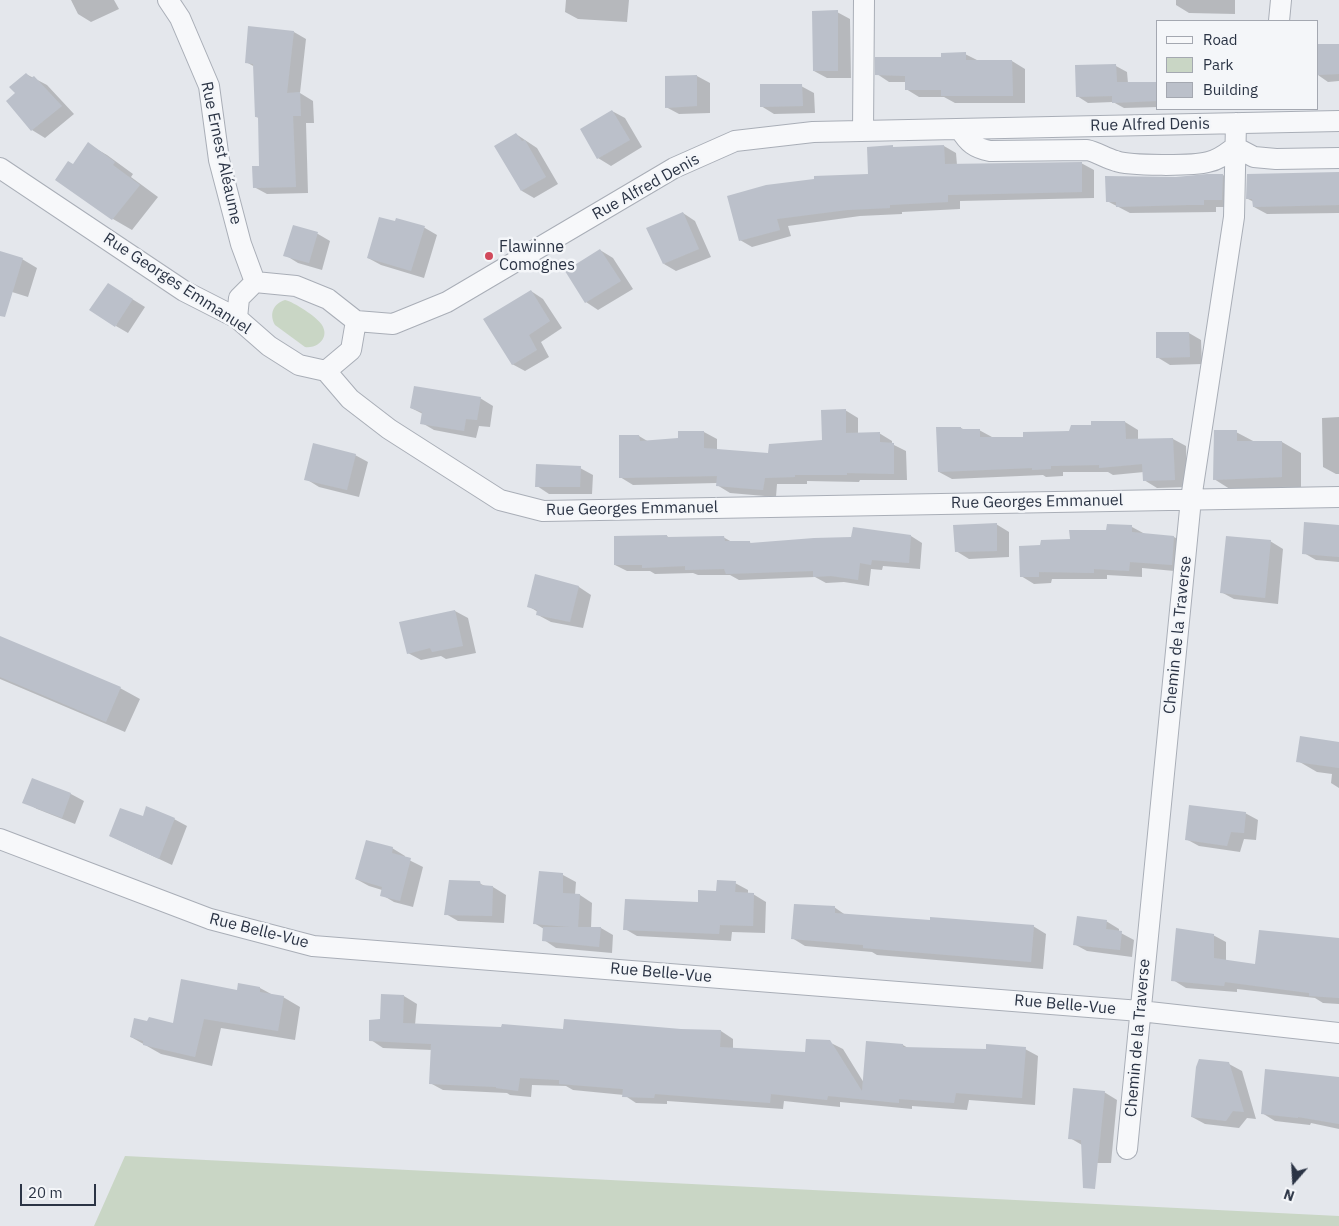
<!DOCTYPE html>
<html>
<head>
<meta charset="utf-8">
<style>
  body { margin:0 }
  #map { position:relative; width:1339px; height:1226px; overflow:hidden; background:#e4e7ec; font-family:"IBM Plex Sans",sans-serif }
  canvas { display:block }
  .legend { position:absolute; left:1156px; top:20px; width:162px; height:90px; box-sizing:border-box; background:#f4f6f9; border:1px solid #a4a8b1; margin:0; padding:6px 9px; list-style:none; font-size:15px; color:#2b3445 }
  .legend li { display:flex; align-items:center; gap:10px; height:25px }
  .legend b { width:25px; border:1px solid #a4a8b1 }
  .north { position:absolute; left:1269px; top:1156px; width:50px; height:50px; -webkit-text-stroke:4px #f4f6f9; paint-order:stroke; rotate:199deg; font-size:14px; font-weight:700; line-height:20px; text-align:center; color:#2b3445 }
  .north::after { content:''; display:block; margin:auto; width:18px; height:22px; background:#2b3445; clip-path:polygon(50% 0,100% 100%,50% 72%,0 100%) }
  .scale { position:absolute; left:20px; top:1184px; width:76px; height:22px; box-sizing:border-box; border:2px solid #2b3445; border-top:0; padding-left:6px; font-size:15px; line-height:18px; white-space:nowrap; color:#2b3445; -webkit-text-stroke:4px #f4f6f9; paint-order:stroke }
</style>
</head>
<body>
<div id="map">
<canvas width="1339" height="1226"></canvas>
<ul class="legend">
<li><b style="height:6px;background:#f7f8fa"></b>Road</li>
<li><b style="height:14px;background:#c9d6c5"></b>Park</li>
<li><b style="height:14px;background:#bbc0ca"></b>Building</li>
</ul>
<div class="north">N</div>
<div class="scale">20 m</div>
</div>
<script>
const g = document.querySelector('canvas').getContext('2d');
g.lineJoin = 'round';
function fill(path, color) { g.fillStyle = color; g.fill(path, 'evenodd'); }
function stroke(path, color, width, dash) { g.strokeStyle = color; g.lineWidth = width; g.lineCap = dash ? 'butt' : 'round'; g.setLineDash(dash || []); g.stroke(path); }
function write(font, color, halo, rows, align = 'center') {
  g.font = font + ' "IBM Plex Sans",sans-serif'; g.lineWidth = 5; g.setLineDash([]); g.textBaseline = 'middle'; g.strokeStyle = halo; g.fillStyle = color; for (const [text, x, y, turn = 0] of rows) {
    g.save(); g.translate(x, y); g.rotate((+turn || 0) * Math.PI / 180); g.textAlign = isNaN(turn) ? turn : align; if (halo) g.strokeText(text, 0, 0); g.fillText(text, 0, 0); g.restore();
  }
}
const green = new Path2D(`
  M285,300C294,302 317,317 322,325C330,338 317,349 305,347L275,325C269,314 273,304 285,300Z
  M125,1156L1339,1216V1226H94Z`);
const shadow = new Path2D(`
  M71,0H114L119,9L91,22L78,14Z
  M566,0H629L627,22L578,19L565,12Z
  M1176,0H1235V14L1189,13L1176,5Z
  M837,12L850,19L851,78H827L814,71Z
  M294,32L306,39L300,93L313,101L314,123H306L308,193L267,194L254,187L260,167L259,118L256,117L255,67L246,62Z
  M1318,45H1339V81L1328,82L1318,75Z
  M965,54L979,61H1012L1025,69V103H955L944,97H919L906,89V82H889L877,74Z
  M1116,66L1127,72L1128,83L1158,84V107L1124,108L1113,102L1088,103L1077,96L1076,67Z
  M26,74L47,85L74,114L45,138L32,130L8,101L16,93Z
  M697,76L710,83V113L679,114L666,107Z
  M801,86L814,93L815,113L774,114L761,106Z
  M612,111L625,118L642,147L611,166L598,158Z
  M516,134L537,148L558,184L534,198L522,191Z
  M88,144L107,155L133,174L131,177L158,197L132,230L113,219L56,179L73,165Z
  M944,146L956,153L957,165L1081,163L1094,170V198L960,201V209L902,212V214L860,216L788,226L791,236L752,247L740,240L728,197L870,176Z
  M1339,173V213L1267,214L1254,207V202L1248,199Z
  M1223,175L1235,183V207H1216V212L1130,213L1107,201L1176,178Z
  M683,213L695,221L711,257L676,271L664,264Z
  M397,220L425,228L437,235L424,278L381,265L368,258Z
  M293,227L318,234L330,241L322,270L298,263L285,255Z
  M600,250L613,258L633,289L598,310L586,302Z
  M0,252L22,259L37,268L28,297L12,292L0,295Z
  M531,291L543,299L562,328L541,342L549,357L525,371L512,364Z
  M121,292L145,307L128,333L116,326Z
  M1189,333L1201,340L1202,364L1170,365L1157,357Z
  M480,398L493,406L490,427L479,426L476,438L434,430L422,423L423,414L411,408Z
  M845,410L858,418V434L879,433L892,441V444L906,451L907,480H860L859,482L807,481V484H777L776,497L730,493L717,485V483L633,485L620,477L639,436L649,442L679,439L704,432L717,439V450L770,454L823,441Z
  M1339,417V474H1336L1323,467L1322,418Z
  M1125,422L1138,430V440L1173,439L1186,446L1187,487L1157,488L1144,480V472L1113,475L1108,472H1063V476L1046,477L1043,475L952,479L939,472L937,428H961L965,430H979L992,437L1025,438Z
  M1236,432L1255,442H1282L1301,453V488L1233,491L1214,479Z
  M355,455L368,462L359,497L319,487L306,479Z
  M580,468L593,475L592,494H549L537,486Z
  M996,524L1009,532V557L969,559L956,551Z
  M1339,526V562L1316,560L1304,553Z
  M1132,527L1145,534L1174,537L1187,544L1185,572L1142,568V577L1107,575V579H1052L1051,583L1034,584L1021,576L1041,546Z
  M667,536L671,539L723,537L732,542H749L753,544L911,536L922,543L920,569L883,566L882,570L871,569L869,586L844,582L826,583L815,577L739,580L730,575H698L693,573L655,574L650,571H627L615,565Z
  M1270,541L1283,549L1278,604L1234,599L1221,592Z
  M536,576L579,587L591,595L583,628L551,622L538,615V612L528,606Z
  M455,611L468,618L476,653L446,659L441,656L421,660L408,653Z
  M0,637L120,688L140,699L125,732L0,679Z
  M1339,740V788L1331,783L1332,774L1317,772L1298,761L1339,743Z
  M33,779L71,794L84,801L75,824L37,809L24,802Z
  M1245,813L1258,820L1256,840L1244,839L1240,852L1199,846L1186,839Z
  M174,819L187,826L172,865L110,836Z
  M392,848L405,856V858L423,867L413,907L394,902L382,895V890L369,886L356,879Z
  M563,875L576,882L575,895H580L592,903L591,928H601L613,935L612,953L556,948L544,940V929L534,923Z
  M479,883L487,887H493L506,895L504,923L458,921L446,914Z
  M735,883L748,890V894H753L766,902L765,933L732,932L731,941L637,936L625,929L699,904Z
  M834,907L847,916L1033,926L1046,934L1043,969L877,955L872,952L805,946L792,938Z
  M1106,921L1119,929V932L1134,940L1132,957L1087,951L1074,944Z
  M1213,935L1226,942V961L1256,965L1339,939V1004L1323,1003L1315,998L1237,989V992L1186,988L1173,980Z
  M260,988L273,995L283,997L300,1007L295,1040L221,1028L212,1066L161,1054L131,1037L148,1023L174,1024Z
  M404,996L417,1004L415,1025L564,1030L721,1031L733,1039V1049L806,1054L829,1042L843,1049L864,1083L868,1043L903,1045L908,1048L987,1051L1025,1049L1038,1056L1035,1105L969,1100L967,1110L912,1106V1109L840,1102V1107L784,1101L783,1109L667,1101V1104L636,1103L624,1095L573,1090L566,1086L532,1085L531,1097L510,1095L507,1093L443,1090L430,1083L432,1050L383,1048L371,1040L381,1020Z
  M1229,1064L1242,1071L1256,1119L1247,1118L1239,1128L1205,1124L1192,1117Z
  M1339,1078V1129L1311,1123L1310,1125L1275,1121L1262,1113Z
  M1104,1092L1117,1100L1111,1163H1095L1082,1145L1070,1138Z`);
const building = new Path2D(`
  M838,10V71H813L812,11Z
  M248,26L294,31L287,93L300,92L301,116H293L296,187L253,188L252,166H259L258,117H255L253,64L245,63Z
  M1318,44H1339V74L1318,75Z
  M966,52V60H1012L1013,96H941V90H905V76L875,75V57H941V53Z
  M1116,64L1117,82H1157V101L1112,103V96L1076,97L1075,65Z
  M26,73L31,78L34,76L62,106L31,131L6,101L15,93L9,87Z
  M697,75V106L665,108V76Z
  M760,84H802L803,106L760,107Z
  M612,110L630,140L597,159L580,129Z
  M516,133L522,141L525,140L546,177L521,191L494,146Z
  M88,142L115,162L113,165L140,185L112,220L55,180L68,161L73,164Z
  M893,145V147L944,145L945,164L1082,162V192L948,195V202L890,205V208L847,210L777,219L780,230L739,241L727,196L766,185L814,179V176L868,174L867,147Z
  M1339,172V205L1253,207L1252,199H1246L1247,174Z
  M1207,174H1223L1222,200H1204V205H1187L1116,207V202H1106L1105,176L1176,177Z
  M683,212L699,249L663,264L646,228Z
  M379,217L395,221L396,218L425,226L411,271L367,258Z
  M293,225L318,232L309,263L283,256Z
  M600,249L621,281L585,303L565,271Z
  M0,251L23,258L5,317L0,316Z
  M108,283L133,299L115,327L89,310Z
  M531,290L550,321L529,335L537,350L512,365L483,319Z
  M1156,332H1189L1190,357L1156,358Z
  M414,386L481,397L477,420L466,419L464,431L420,424L422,412L410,408Z
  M846,409V433L880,432V442L894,443V474L847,473V475H795V477L765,478L763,490L716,486L717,476L619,478V435H639L640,441L678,438V431H704V448L768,453L769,444L822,440L821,410Z
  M1091,421H1125L1126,439L1173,438L1175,480L1143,481L1142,464L1099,468V465L1051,466V469L1032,470V468L938,472L936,427H961V429H980V437H1023V432L1069,431L1071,425H1091Z
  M1214,430H1237V441H1282V477L1213,480Z
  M313,443L356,454L347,490L304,480Z
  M536,464L581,466L580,487H535Z
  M1304,522L1339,525V557L1302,554Z
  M997,523V551L955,552L953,525Z
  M1107,524L1132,525V532L1174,536L1172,565L1130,562L1129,571L1094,569V573L1039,572V577H1020L1019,546L1040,545L1041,540L1070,539L1069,530H1106Z
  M853,527L911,535L909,563L872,560L871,565L860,563L858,580L831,576L813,577V571L726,574L724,569L685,570V566L642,568V565H614V536L667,535V537L724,536L725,541H750V543L814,538L851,537Z
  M1226,536L1271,540L1265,598L1220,593Z
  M535,574L579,586L570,622L536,615L537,610L527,607Z
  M455,610L463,646L432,652L430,648L407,654L399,622Z
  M0,636L121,687L106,722L0,677Z
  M1300,736L1339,742V768L1296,762Z
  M32,778L71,793L62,818L22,803Z
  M1189,805L1246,812L1244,833L1231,832L1227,846L1185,840Z
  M146,806L175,818L159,859L109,836L120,808L143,816Z
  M366,840L393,847L392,853L411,858L400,901L380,896L382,887L355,879Z
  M539,871L563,873V893L580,894L578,927H601L599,947L542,941L543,927H570L533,924Z
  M449,880L480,881L481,885L493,886L492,916L444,915Z
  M717,880L736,881L735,892L754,893L753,926L720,925L719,934L623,930L625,899L698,902V890L716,891Z
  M794,904L835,906V913L930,920V917L1034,925L1031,962L863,948V945L791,939Z
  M1077,916L1107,920L1106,929L1122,931L1120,950L1073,945Z
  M1176,928L1214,934V958L1255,964L1259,930L1339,938V998L1309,996V993L1225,982L1224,986L1171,981Z
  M181,979L237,990L238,983L260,987V992L284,996L278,1031L204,1019L195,1057L143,1045V1041L130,1037L134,1018L147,1021L149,1017L173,1023Z
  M381,994L404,995L403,1023L501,1027L502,1024L563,1029L564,1019L681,1029L721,1030L720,1047L805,1052L806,1039L830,1040L862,1091L866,1041L903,1044V1047L986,1049V1044L1026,1047L1022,1098L956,1093L954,1103L899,1099V1103L828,1096L827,1100L771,1094L770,1103L655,1094L654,1098L622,1097L623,1089L559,1084V1080L520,1078L518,1091L496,1088V1087L429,1084L431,1044L369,1041V1020L380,1019Z
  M1199,1059L1229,1062L1244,1112L1233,1111L1226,1121L1191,1117L1196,1067Z
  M1265,1069L1339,1077V1124L1298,1117V1118L1261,1114Z
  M1073,1088L1105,1091L1095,1189L1083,1188L1081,1140L1068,1139Z`);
const street = new Path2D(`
  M168,0L180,18L209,86L219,160L241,244L255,282
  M1279,21L1281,0
  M960,129C968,143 975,148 990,151L1087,150C1097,152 1105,158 1116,161C1129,166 1194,166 1208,162C1219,160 1227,153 1235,147L1254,157L1276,159L1339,158
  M863,131L864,0
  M0,168L184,291L237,318L269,346L299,365L326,371L350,399L389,429L500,500L543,511L1339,497
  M255,282L296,286L328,299L356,321
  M237,318L239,298L255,282
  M356,321L393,324L447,302L674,168L735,141L813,132L1339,121
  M326,371L351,350L356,321
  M0,839L210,919L313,946L1140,1011L1339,1033
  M1127,1149L1191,499L1234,217L1236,123`);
const markers = [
  [489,256,5,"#d1495b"]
];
const streetNames = [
  ["Rue Alfred Denis",1150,125,-1],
  ["Rue Ernest Aléaume",221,153,78],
  ["Rue Alfred Denis",646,187,-29],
  ["Rue Georges Emmanuel",177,284,33],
  ["Rue Georges Emmanuel",1037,502,-1],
  ["Rue Georges Emmanuel",632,509,-1],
  ["Chemin de la Traverse",1178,635,-84],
  ["Rue Belle-Vue",259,931,14],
  ["Rue Belle-Vue",661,973,5],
  ["Rue Belle-Vue",1065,1005,5],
  ["Chemin de la Traverse",1138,1038,-85]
];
const poiNames = [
  ["Flawinne",499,247],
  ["Comognes",499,265]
];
fill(green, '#c9d6c5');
fill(shadow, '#0003');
fill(building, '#bbc0ca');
stroke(street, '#a9aeb7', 22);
stroke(street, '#f7f8fa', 20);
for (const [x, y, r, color] of markers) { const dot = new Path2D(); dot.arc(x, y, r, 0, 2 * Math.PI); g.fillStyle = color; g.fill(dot); stroke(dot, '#f4f6f9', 2); }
write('16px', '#2b3445', '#f4f6f9', streetNames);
write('16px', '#2b3445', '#f4f6f9', poiNames, 'left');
</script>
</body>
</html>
